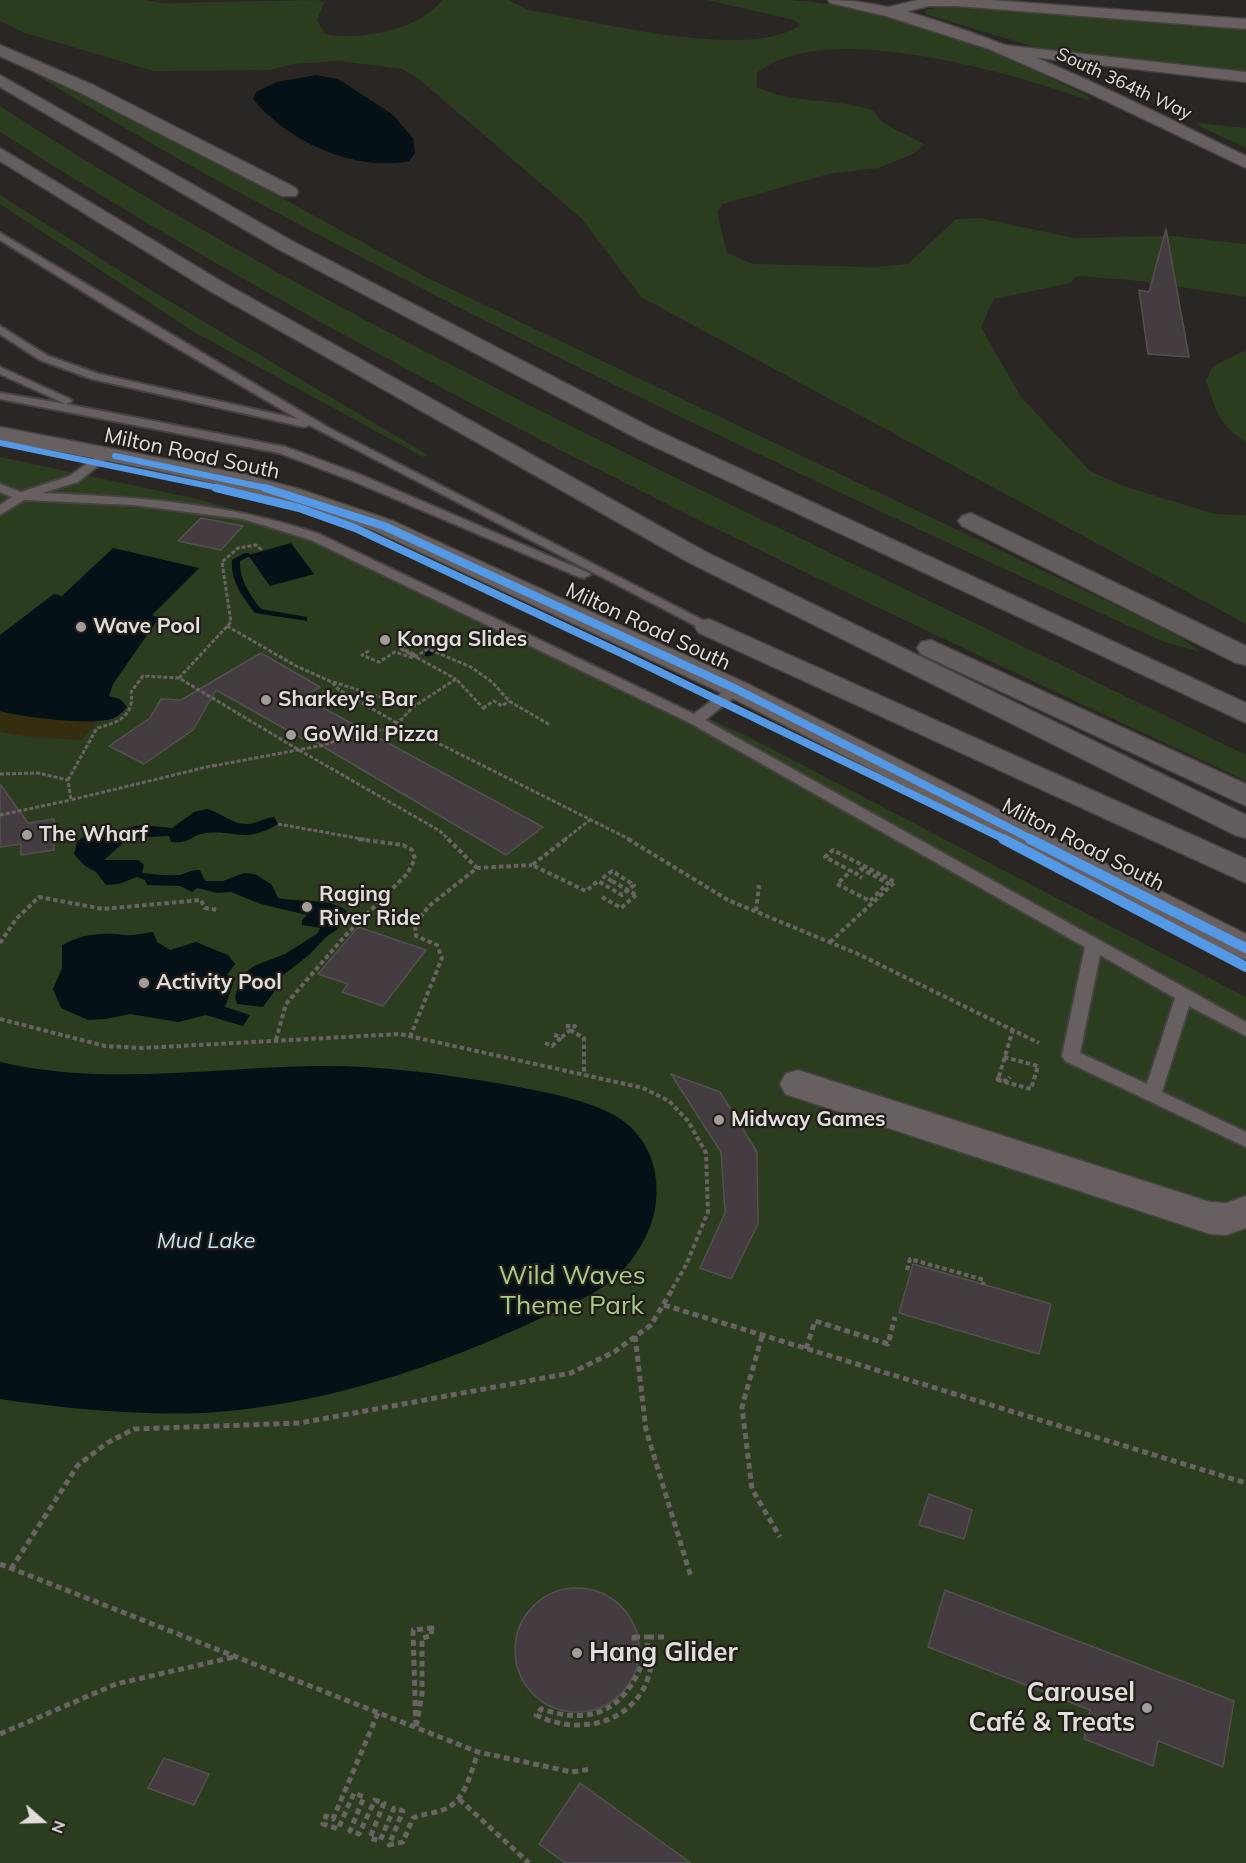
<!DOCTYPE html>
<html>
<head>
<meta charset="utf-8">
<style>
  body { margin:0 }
  #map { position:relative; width:1246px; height:1863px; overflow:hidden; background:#292624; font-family:Mulish,sans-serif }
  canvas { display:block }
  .north { position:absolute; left:12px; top:1791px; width:60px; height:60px; -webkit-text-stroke:4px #211d19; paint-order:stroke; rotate:110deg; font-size:16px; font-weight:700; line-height:24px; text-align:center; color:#e0dddb }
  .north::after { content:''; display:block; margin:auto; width:21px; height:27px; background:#e0dddb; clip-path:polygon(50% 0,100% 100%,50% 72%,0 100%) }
</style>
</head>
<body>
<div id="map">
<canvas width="1246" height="1863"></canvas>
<div class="north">N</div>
</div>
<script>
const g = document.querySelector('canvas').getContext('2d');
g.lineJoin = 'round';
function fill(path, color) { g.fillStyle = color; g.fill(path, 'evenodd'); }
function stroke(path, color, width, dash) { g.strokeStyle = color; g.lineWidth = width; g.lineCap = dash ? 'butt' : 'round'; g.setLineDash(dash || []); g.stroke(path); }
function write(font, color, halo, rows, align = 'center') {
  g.font = font + ' Mulish,sans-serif'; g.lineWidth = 4.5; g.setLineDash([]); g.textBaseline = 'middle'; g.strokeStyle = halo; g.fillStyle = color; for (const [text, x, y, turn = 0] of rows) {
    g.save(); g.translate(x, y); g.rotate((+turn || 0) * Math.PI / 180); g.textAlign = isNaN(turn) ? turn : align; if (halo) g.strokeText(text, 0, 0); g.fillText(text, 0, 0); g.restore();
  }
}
const green = new Path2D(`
  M0,0H145L162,3L319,0L324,3L317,20L325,34C359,41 420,30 442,0H508L529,10C591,20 748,62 800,25L794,20L707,0C734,0 762,0 789,0C894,6 995,50 1088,96L1091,101C1015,74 825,17 757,73V87C793,105 834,97 871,110C877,112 879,119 884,123C897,131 912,137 925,145L911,155L878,168L828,174L723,204L717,212L727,253L753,264L875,267L908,264L956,219L980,218L1074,238L1173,236L1246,244V297L1141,281L1077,276L1071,283L994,299L981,327L1021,397L1090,471L1123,486L1215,514L1246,515V624L641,297L582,219L419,79L402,69L340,61L294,64L270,70L154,71L25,33L0,21Z
  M950,5L997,7L1246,26V73L1041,49L925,14L926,10Z
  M21,61L94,95L428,278L1149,621L1177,635L1200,652L1164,642C842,495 520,346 209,176C149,143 91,108 33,73Z
  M0,106C239,262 494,389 750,514C915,594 1081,674 1246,755V781C962,648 678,516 403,367C266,293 130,216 0,132Z
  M1197,123L1246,128V148L1199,126Z
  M0,195L149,289L428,455L423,457L194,332L0,204Z
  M1246,350V442C1219,426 1216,410 1206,381L1212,367Z
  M0,457L193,498L307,529L474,611L749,737L1246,997V1863H0Z`);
const sand = new Path2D(`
  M0,711L46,719L98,720L82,740L29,737L0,732Z`);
const water = new Path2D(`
  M316,75L338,79L392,114L413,138L415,153L409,161C354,172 287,141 253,99L256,92L277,82Z
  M291,543L314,574L270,586L248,555Z
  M113,548L199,568L152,615L159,618L113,684L109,696L120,699L127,707C124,710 120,715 116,717C98,727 21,717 0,711V635L54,594L62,596Z
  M207,809C222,813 233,825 247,824C256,824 264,818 274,817L278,824C244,844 238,830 206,833C189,835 193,844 171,842L169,836L129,838L104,860H138L144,865L142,873C153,874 165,876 177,875C185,875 190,869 200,870L205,881H223L244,873L255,874L272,885L278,898C301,903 328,897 347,911L337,930L327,936L309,955L278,979L274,992L263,1007L237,1004L235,997L241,976L254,966L285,954L318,933L320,928L302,925V920L307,915L261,904L231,892L217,893L197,888L192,892L180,886L147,885L145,880L137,877L119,884L106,885L96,872L85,866L74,854L77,842L88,833L102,829L111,831L142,825L172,828L194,812Z
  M153,932L157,942L170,950L196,942L228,955L235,964L227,975L235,978L225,1007L250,1015L243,1026L206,1015L178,1022L130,1014L106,1019L88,1020L61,1008L53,989L62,968V945C83,934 101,932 125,935C133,936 144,933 153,932Z
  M0,1062C102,1086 210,1068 313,1066C376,1065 439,1073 502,1084C539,1091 580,1097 614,1115C645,1132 660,1166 656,1201C654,1226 639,1254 621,1272C599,1294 567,1306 539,1319C440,1366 328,1403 218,1412C151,1417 67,1409 0,1399Z`);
const stream = new Path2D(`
  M245,553H248L252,555L240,561C239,579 250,595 261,609L307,617V621L255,613C243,598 230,580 232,560Z
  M431,649L435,652C433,656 429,657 425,656V652Z`);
const building = new Path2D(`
  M1166,229L1189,357L1148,354L1139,290L1149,292Z
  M201,518L243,526L221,550L178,541Z
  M261,653L320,687L303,697L543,827L506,855L307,737L303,739L216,690L193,730L144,764L109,746L150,718L161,699L181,700Z
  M0,784L28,823L54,819V850L21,855V844L0,847Z
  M358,927L426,950L383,1006L342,992L348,984L318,974Z
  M671,1074L720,1092L757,1152L758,1224L731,1279L700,1268L725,1213L721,1152Z
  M913,1264L1051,1304L1039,1354L899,1313Z
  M929,1494L972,1510L964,1539L919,1525Z
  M515 1650a62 62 0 1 1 124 0a62 62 0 1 1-124 0Z
  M945,1590L1234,1701L1223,1767L1158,1741L1153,1766L1084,1739L1090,1710L928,1647Z
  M164,1758L209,1774L194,1805L148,1788Z
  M580,1783L691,1863H565L539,1844Z`);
const pathFar2 = new Path2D(`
  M227,626L296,666L332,682L339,690L397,723
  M400,630L417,638L401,648L414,654L410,656
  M369,651L362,655L379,662L395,652L413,658L428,649L471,667L492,682L509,701L550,725
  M179,678L231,622L222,562L238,548L256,545L263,551
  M333,682L413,707
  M483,708L494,701L502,706L509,701
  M396,725L413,707L456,679L486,711
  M299,750L440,831L449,840
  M213,766L324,745L371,730H412L631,840
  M0,774L38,773L68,780L71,800L215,765
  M68,780L97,728C117,723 135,716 131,692L143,676L179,678L299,750
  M0,815L71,800
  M278,824L368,840
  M564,840L590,820`);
const pathFar1 = new Path2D(`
  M448,839L477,868
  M566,839L532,865L586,891L598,881L622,895L634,885L612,871L604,877L612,881
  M628,839L728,900L858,954L1039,1043
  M602,897L621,908L636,895
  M756,911L759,885
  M830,942L895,882L833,850L825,857L851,871L837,884L870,901L888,883L861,869L856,874L862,878
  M0,943L16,919L39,897L103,909L201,900L205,908L218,910
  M0,1019L105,1046L143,1048L400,1034L643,1088L669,1101L688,1121L706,1153L708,1212L686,1265L672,1289
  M1013,1029L998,1080L1031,1089L1038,1066
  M570,1030L584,1038V1075
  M554,1035L562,1037L575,1026H565
  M410,1037L442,958L437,945L416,936L415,924L429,906L477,868L532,865
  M276,1040L286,1004L344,937L407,874L415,859L412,850L403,845L357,839
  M545,1043L552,1046L561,1038
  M907,1270L910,1259L984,1280L983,1285`);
const path = new Path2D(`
  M664,1305L1246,1483
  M635,1336L646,1430L691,1577
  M762,1336L742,1407L752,1489L780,1537
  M806,1349L815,1321L888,1344L895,1317
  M0,1564L478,1752L572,1772L591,1769
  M11,1569L78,1465L107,1443L134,1429L300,1423L571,1373L614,1352L651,1325L673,1288
  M432,1628L431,1636L422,1638V1694L416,1728L413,1630Z
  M634,1637H648L647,1649L654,1650C652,1662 650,1675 645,1686C624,1727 574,1734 536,1715L541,1709C593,1726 625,1710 644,1659L635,1657Z
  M648,1637H666
  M378,1713L333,1819L326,1816L323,1824L338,1829L354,1793L364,1797L350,1831L359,1834L375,1800L384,1803L370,1838L380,1841L394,1808L403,1811L389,1845L403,1842L413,1818C423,1814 435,1813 445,1809C466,1800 471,1771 478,1752
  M0,1734L116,1684L234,1657
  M459,1799L529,1863`);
const service = new Path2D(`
  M0,233L329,428L716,627L714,630H704L309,425L304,427L92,379L40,360L0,334V326L48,356L99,374L298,419L119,314L0,240Z
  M0,367L70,399L72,401L66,404L286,447L361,475L591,574L584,578L579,577L353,481L279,453L0,399V393L66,404L0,374Z
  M105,450L109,451V457L78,482L42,493C137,497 229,503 319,534L694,714L731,686H741L743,689L741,692L705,720L1246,1022V1036L1189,1006L1162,1092L1246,1132V1147L1065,1061L1062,1056L1085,947L690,723L311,540L243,519L133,505L24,500L0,515V505L12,497L0,492V484L21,492L70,476ZM1100,955L1175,998L1147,1084L1080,1053Z`);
const minor = new Path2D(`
  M918,0H990L1246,19V29L957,6H929L889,16L881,11L884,8Z
  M1003,45L1246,72V82L997,53L995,50L997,47Z
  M798,1070L1210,1202L1226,1203L1246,1196V1228L1226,1235L1210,1234L785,1094L780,1084L785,1074Z`);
const tertiary = new Path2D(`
  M828,0C877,0 924,16 970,32C1065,66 1155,112 1246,156V168L1091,94L989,49L886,16L830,3Z
  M0,427L243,474L299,489L393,521L746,683L1246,934V960L1234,956L726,695L375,531C253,486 127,464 0,441Z`);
const motorway = new Path2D(`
  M0,45L93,85L296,188L298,192L296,196H282L81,93L0,56Z
  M0,75L292,241L654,429L1246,703V723L638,439L278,249L0,87Z
  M0,148L224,283L706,552L1246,815V838L1235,835L688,562L210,291L0,161Z
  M971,513L1246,646V665L1236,663L962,526L958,521L962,516Z
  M709,619L1246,859V883L699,633L695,627L699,621Z
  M931,640L1246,784V806L921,654L917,648L921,642Z`);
const pathBridgeFar1 = new Path2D(`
  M401,649L456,679`);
const pathBridge = new Path2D(`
  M612,881L636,895
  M1004,1057L1038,1066
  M996,1078L1007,1081L1010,1077`);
const cyclewayFar2 = new Path2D(`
  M0,443L223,489
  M115,456L271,489`);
const cyclewayFar1 = new Path2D(`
  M216,488L299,508L355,528L625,655L1006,840
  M265,488L384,526L736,689L1033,840`);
const cycleway = new Path2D(`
  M1003,839L1246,967
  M1030,839L1246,948`);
const markers = [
  [81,627,6,"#a09d9b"],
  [385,640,6,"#a09d9b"],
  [266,700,6,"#a09d9b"],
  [291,735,6,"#a09d9b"],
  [27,835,6,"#a09d9b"],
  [307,907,6,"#a09d9b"],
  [144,983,6,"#a09d9b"],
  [719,1120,6,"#a09d9b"],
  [577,1653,6,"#a09d9b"],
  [1147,1708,6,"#a09d9b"]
];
const farStreetnames = [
  ["South 364th Way",1124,84,25]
];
const streetNames = [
  ["Milton Road South",192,454,12],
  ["Milton Road South",648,627,25],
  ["Milton Road South",1083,845,27]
];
const poiNames = [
  ["Wave Pool",93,627],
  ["Konga Slides",397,640],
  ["Sharkey's Bar",278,700],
  ["GoWild Pizza",303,735],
  ["The Wharf",39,835],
  ["Raging",319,895],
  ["River Ride",319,919],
  ["Activity Pool",156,983],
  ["Midway Games",731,1120]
];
const waterNames = [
  ["Mud Lake",206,1241]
];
const nearParknames = [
  ["Wild Waves",572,1276],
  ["Theme Park",572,1306]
];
const nearPoinames = [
  ["Hang Glider",589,1653],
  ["Carousel",1135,1693,"right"],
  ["Café & Treats",1135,1723,"right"]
];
fill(green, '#2c3c1f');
fill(sand, '#342d10');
fill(water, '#051017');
fill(stream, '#051017');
fill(building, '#453c41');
stroke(building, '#535150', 1.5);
stroke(service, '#454342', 4);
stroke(minor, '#454342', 3);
stroke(tertiary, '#454342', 3);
stroke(motorway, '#454342', 3);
stroke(pathFar2, '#696364', 3, [4, 2]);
stroke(pathFar1, '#696364', 4, [4.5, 3]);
stroke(path, '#696364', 5, [6, 4]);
fill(service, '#686060');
fill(minor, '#686060');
fill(tertiary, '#686060');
fill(motorway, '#645d5d');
stroke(pathBridgeFar1, '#696364', 3, [4, 2]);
stroke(pathBridge, '#696364', 4, [4.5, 3]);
stroke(cyclewayFar2, '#5399e6', 6);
stroke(cyclewayFar1, '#5399e6', 8);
stroke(cycleway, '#5399e6', 10);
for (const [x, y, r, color] of markers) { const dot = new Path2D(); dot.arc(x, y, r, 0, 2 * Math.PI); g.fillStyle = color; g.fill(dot); stroke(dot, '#211d19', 2); }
write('18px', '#e0dddb', '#211d19', farStreetnames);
write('21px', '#e0dddb', '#211d19', streetNames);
write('bold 21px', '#e0dddb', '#211d19', poiNames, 'left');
write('italic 22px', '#c4e4f5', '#211d19', waterNames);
write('26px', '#a6cd88', '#211d19', nearParknames);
write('bold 26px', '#e0dddb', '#211d19', nearPoinames, 'left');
</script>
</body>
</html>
